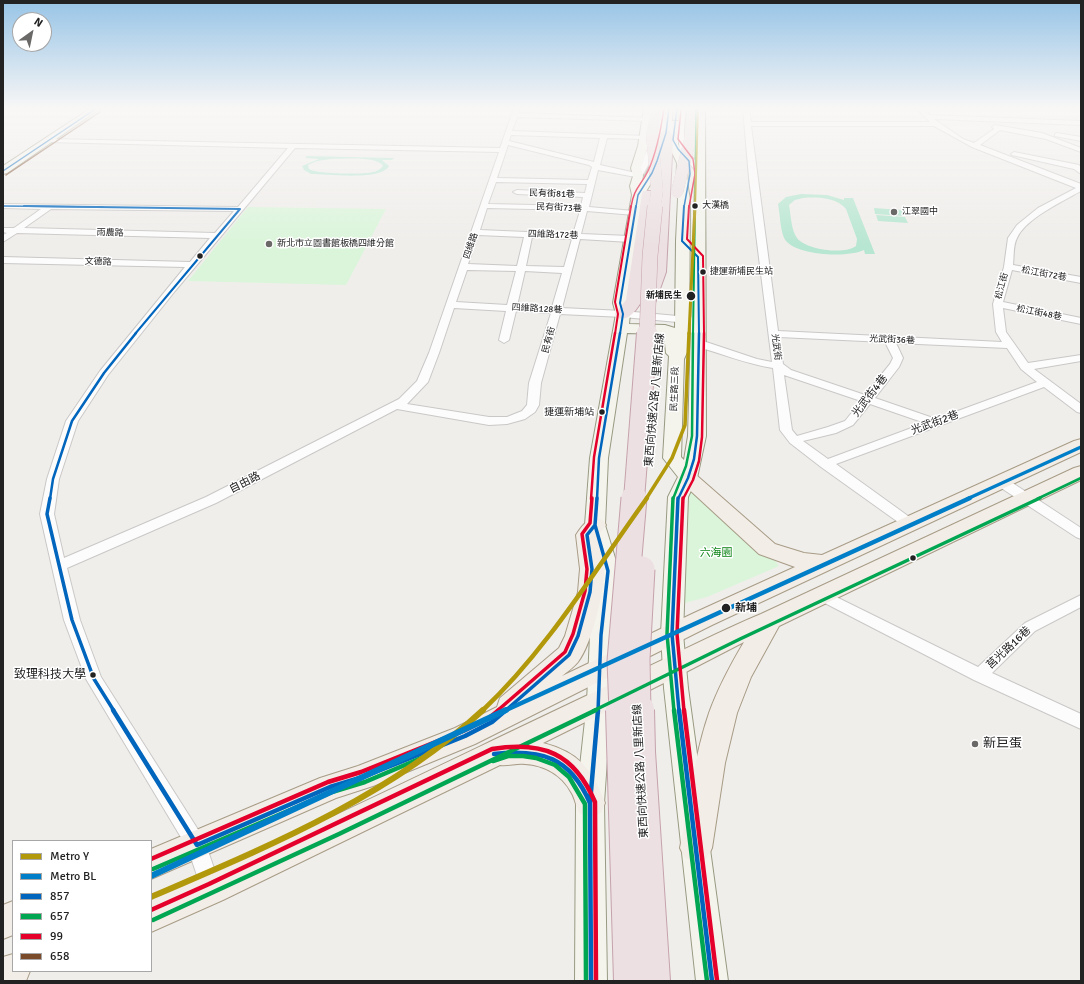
<!DOCTYPE html>
<html>
<head>
<meta charset="utf-8">
<style>
  body { margin:0 }
  #map { position:relative; width:1084px; height:984px; overflow:hidden; background:#f0eeeb; font-family:Signika,sans-serif }
  canvas { display:block }
  .frame { position:absolute; inset:0; border:4px solid #222; pointer-events:none }
  .legend { position:absolute; left:12px; top:840px; width:140px; height:132px; box-sizing:border-box; background:#fff; border:1px solid #a7a7a7; margin:0; padding:5px 7px; list-style:none; font-size:12px; color:#222 }
  .legend li { display:flex; align-items:center; gap:8px; height:20px }
  .legend b { width:20px; border:1px solid #a7a7a7 }
  .north { position:absolute; left:12px; top:12px; width:40px; height:40px; box-sizing:border-box; background:#fff; border:1px solid #a7a7a7; border-radius:50%; rotate:33deg; font-size:11px; font-weight:700; line-height:16px; text-align:center; color:#222 }
  .north::after { content:''; display:block; margin:auto; width:14px; height:18px; background:#6a6968; clip-path:polygon(50% 0,100% 100%,50% 72%,0 100%) }
</style>
</head>
<body>
<div id="map">
<canvas width="1084" height="984"></canvas>
<div class="frame"></div>
<ul class="legend">
<li><b style="height:5px;background:#b2990c"></b>Metro Y</li>
<li><b style="height:5px;background:#007ec7"></b>Metro BL</li>
<li><b style="height:5px;background:#0065bd"></b>857</li>
<li><b style="height:5px;background:#00a651"></b>657</li>
<li><b style="height:5px;background:#e4002b"></b>99</li>
<li><b style="height:5px;background:#7a4b2a"></b>658</li>
</ul>
<div class="north">N</div>
</div>
<script>
const g = document.querySelector('canvas').getContext('2d');
g.lineJoin = 'round';
function fill(path, color) { g.fillStyle = color; g.fill(path, 'evenodd'); }
function stroke(path, color, width, dash) { g.strokeStyle = color; g.lineWidth = width; g.lineCap = dash ? 'butt' : 'round'; g.setLineDash(dash || []); g.stroke(path); }
function write(font, color, halo, rows, align = 'center') {
  g.font = font + ' Signika,"Noto Sans TC",sans-serif'; g.lineWidth = 3; g.setLineDash([]); g.textBaseline = 'middle'; g.strokeStyle = halo; g.fillStyle = color; for (const [text, x, y, turn = 0] of rows) {
    g.save(); g.translate(x, y); g.rotate((+turn || 0) * Math.PI / 180); g.textAlign = isNaN(turn) ? turn : align; if (halo) g.strokeText(text, 0, 0); g.fillText(text, 0, 0); g.restore();
  }
}
const park = new Path2D(`
  M248,207L386,209L346,285L188,281Z
  M688,478L767,549L779,566L707,597L681,604Z`);
const pitch = new Path2D(`
  M307,156L394,158L392,160H382L389,166C381,181 327,174 311,174L304,170L302,166L319,159L305,158ZM331,159C343,159 377,156 383,166C379,171 372,173 366,173C355,174 317,174 309,169L308,165L317,161Z
  M801,194L827,195L844,200V198H853L875,254H865L864,250C848,258 793,256 784,238C780,228 780,214 778,204L786,197ZM803,198C817,197 836,197 846,209L857,239L856,246C845,255 806,250 797,238C791,230 791,215 789,205L795,200Z
  M874,208L902,210L904,216L875,214Z
  M876,215L905,217L908,223L878,221Z`);
const street = new Path2D(`
  M514,108H520L518,113L649,118L650,119L647,121L517,117L512,131L646,136V138L644,139L607,138L600,165L636,173L657,129L660,108H666C663,134 654,156 641,178L598,170L589,207L634,211L638,213L634,215L587,211L581,234L630,236L634,239L630,242L580,239L562,308L623,311L699,318L704,321L699,324L623,317L560,314L541,383L539,405L535,412L525,419L507,424L489,425L397,409L216,503L67,568L80,620L101,677L204,839L221,889L218,896L211,899L204,896L188,849L86,679L64,620L40,514L47,479L66,421L100,371L185,267L3,263V257L190,262L210,238L17,233L3,242V235L7,233L3,232V228H14L41,209L3,208V204L238,207L288,148L47,142L46,141L49,139L500,148ZM511,135L600,138L594,162L509,141ZM508,145L589,165L592,167L588,180L497,178ZM295,148L499,152L429,353L417,381L399,399L206,497L64,558L54,514L59,479L78,421L108,375L175,291ZM496,182L587,184L585,193L517,190L513,192L517,194L583,197L581,206L488,204ZM487,208L577,210L580,211L573,234L480,230ZM51,209L234,211L215,233L24,228ZM478,235L524,237L517,266L468,264ZM532,237L572,239L564,267L526,266ZM467,270L516,271L507,305L456,302ZM525,271L562,273L552,307L517,306ZM454,308L506,311L499,340L504,343L509,340L516,311L551,313L529,383L527,405L522,411L507,417H489L407,404L428,382L439,353Z
  M679,108H685L684,135L686,150L703,169V173H697L680,151L678,135Z
  M743,108H749L751,122H930L916,108H923L930,115L1081,121V125L934,119L963,139L974,143L994,129L992,127L995,125L1042,133L1081,148V152L1046,139L1000,130L980,145L1081,184V191C1063,201 1025,219 1017,238C1013,245 1014,257 1013,265L1081,277V283L1012,270L1003,302L1081,318V324L1003,308L1006,332L1028,363L1081,355V361L1034,369L1081,404V413L1077,412L1044,387L836,464L915,521L917,524L915,527L910,528L905,527L821,467L790,443L780,430L773,368C746,364 721,353 694,346L693,344L698,341L706,342L757,359L772,362L749,178ZM751,126H934L972,147L1076,188L1038,208L1017,225L1008,238L1004,267L993,304L996,332L1002,342L778,331ZM779,337L885,342L893,358L890,364L865,395L791,370L783,364ZM896,343L1007,348L1021,369L1037,382L936,419L875,398L899,367L903,358ZM784,375L861,401L845,421L828,427L797,436L792,430ZM870,404L925,423L828,459L803,441L836,433L853,425Z
  M1057,133L1081,137V141L1055,136V134Z
  M1014,152L1079,165L1081,168V174L1074,169L1012,155L1011,154Z
  M1000,477L1005,478L1081,528V539L1076,537L995,484L994,481L995,478Z
  M822,590L978,667L1025,623L1081,595V607L1035,631L992,673L1081,714V729L974,680L817,599L815,595L817,591Z`);
const secondary = new Path2D(`
  M91,108H101L7,173L3,174V166Z
  M644,108H652L648,146L641,168L643,176L642,180C656,159 661,133 665,108H673L672,121H678L680,123L678,144L687,163L688,188L690,199L689,348L684,359L681,457L684,460L688,436L697,108H705L706,436L697,478L688,497L683,634L688,688L728,981H696L664,688L661,634L668,497L678,477L663,458L669,356L666,353L664,334L627,333L608,458L605,525L619,571L612,635L611,702L604,803L607,981H575L576,803L587,702L590,635L597,571L585,525L590,458L616,314L613,303L632,195L630,186L633,176L631,168L638,146ZM668,141V144L677,163L676,188L678,199L676,241L675,328L665,325L629,324L630,314L627,303L644,195L657,173Z`);
const primary = new Path2D(`
  M1081,439V452L712,625L475,744L373,786L336,798L151,879V849L320,778L358,766L455,728L497,707L500,698L559,648L565,636L578,592L580,569L576,535C583,524 589,516 603,520L606,525L598,536C600,547 603,559 604,570C604,593 592,643 578,662C574,667 567,672 562,676L694,613L795,567L759,554L681,482L678,478L681,474L688,472L695,474L775,544L804,553L822,555L1074,441Z
  M1081,466V480L779,626L751,677L737,713L725,763L712,848L707,858L696,863L685,858L680,848C689,803 694,757 709,713C718,688 731,664 744,642L684,673L543,743C578,752 593,769 605,803L601,813L590,817L579,813C576,806 575,798 571,792C562,775 544,765 525,764C517,763 508,766 500,765L223,900L151,932V898C316,828 476,747 639,671C680,652 720,631 761,614L1074,468Z
  M13,901V935L3,939V905Z
  M13,954V971H30L26,981H3V957Z`);
const highway = new Path2D(`
  M652,108H662L658,134L652,137L646,134Z
  M687,108H697L696,140L694,142H686L684,140Z
  M666,130L670,131L673,136L666,272L655,303L649,305L643,303L642,301C635,311 630,321 617,318L615,314L626,300L642,194L643,191H653L654,194L643,294L650,272L660,133Z`);
const highwayBridgeFar4 = new Path2D(`
  M652,134L657,190L655,207
  M677,192L690,140`);
const highwayBridgeFar3 = new Path2D(`
  M647,334L650,256L655,206`);
const highwayBridgeFar2 = new Path2D(`
  M634,499L647,333`);
const highwayBridgeFar1 = new Path2D(`
  M622,711L620,661L634,498
  M638,711L637,659L642,569`);
const highwayBridge = new Path2D(`
  M622,710L630,981
  M638,710L639,752L654,981`);
const bus1Far4 = new Path2D(`
  M677,108L673,140L678,149L689,161L690,174L684,207
  M3,171L97,108
  M3,206L103,207
  M636,207L638,195L652,173L657,161L666,133L669,108`);
const bus1Far3 = new Path2D(`
  M24,206L240,209
  M684,206L682,241L698,257L699,334
  M135,334L240,209
  M620,334L623,314L620,303L636,206`);
const bus1Far2 = new Path2D(`
  M50,499L53,479L72,421L104,373L136,333
  M597,499L599,458L620,333
  M678,499L688,478L694,459L697,436L699,333`);
const bus1Far1 = new Path2D(`
  M50,498L47,514L72,620L94,679L114,711
  M597,498L595,525L608,571L601,635L598,711
  M678,498L672,634L679,711
  M505,711L569,655L578,636L590,592L592,569L587,535L595,525`);
const bus1 = new Path2D(`
  M113,710L197,845L330,787L363,777L465,736L492,722L506,710
  M679,710L712,981
  M494,754C542,749 570,757 590,803
  M591,981L590,803L598,710`);
const bus2Far4 = new Path2D(`
  M695,207L696,108`);
const bus2Far3 = new Path2D(`
  M693,334L695,206`);
const bus2Far2 = new Path2D(`
  M673,499L686,466L692,436L693,333
  M1037,499L1081,478`);
const bus2Far1 = new Path2D(`
  M673,498L667,634L674,711
  M593,711L740,639L1040,498`);
const bus2 = new Path2D(`
  M674,710L707,981
  M493,761L508,756H523L536,758L555,765L569,777L585,804L586,981
  M153,869L332,792L365,782L426,756
  M153,920L339,834L596,710`);
const bus3Far4 = new Path2D(`
  M681,110L678,139L693,159L695,174L689,207
  M631,207C634,188 640,187 648,171C657,152 661,129 664,108`);
const bus3Far3 = new Path2D(`
  M689,206L687,239L703,256L704,334
  M615,334L618,314L615,302L631,206`);
const bus3Far2 = new Path2D(`
  M591,499L594,457L615,333
  M683,499L693,480L699,461L702,437L704,333`);
const bus3Far1 = new Path2D(`
  M683,498L677,634L684,711
  M497,711L565,652L573,634L585,591L587,569L582,534L590,523L592,498`);
const bus3 = new Path2D(`
  M684,710L717,980
  M151,859L328,782L361,772L463,731L489,718L499,710
  M151,910L209,884L492,749C543,741 574,753 595,802L596,981`);
const bus4 = new Path2D(`
  M6,175L100,112`);
const metro1Far4 = new Path2D(`
  M695,207L698,108`);
const metro1Far3 = new Path2D(`
  M689,334L695,206`);
const metro1Far2 = new Path2D(`
  M646,499L672,458L685,425L689,333`);
const metro1Far1 = new Path2D(`
  M482,711C547,650 595,570 647,498`);
const metro1 = new Path2D(`
  M151,897C267,847 389,797 483,710`);
const metro2Far2 = new Path2D(`
  M967,499L1081,447`);
const metro2Far1 = new Path2D(`
  M504,711L970,498`);
const metro2 = new Path2D(`
  M151,876L506,710`);
const markers = [
  [695,206,3.5,"#222"],
  [894,212,4,"#6a6968"],
  [269,244,4,"#6a6968"],
  [200,256,3.5,"#222"],
  [703,272,3.5,"#222"],
  [691,296,5,"#222"],
  [602,412,3.5,"#222"],
  [913,558,3.5,"#222"],
  [726,608,5,"#222"],
  [93,675,3.5,"#222"],
  [975,744,4,"#6a6968"]
];
const farStreetnames = [
  ["民有街81巷",552,194,2],
  ["民有街73巷",559,208,3],
  ["雨農路",110,233,2],
  ["四維路172巷",553,235,2],
  ["四維路",471,246,-72],
  ["文德路",98,262,2],
  ["松江街72巷",1044,274,10],
  ["松江街",1002,286,-75],
  ["四維路128巷",537,309,3],
  ["松江街48巷",1039,313,11],
  ["民有街",549,340,-75],
  ["光武街36巷",892,340,3],
  ["光武街",776,347,83],
  ["民生路三段",675,389,-88]
];
const farBusnames = [
  ["大漢橋",702,206],
  ["捷運新埔民生站",710,272]
];
const farPoinames = [
  ["江翠國中",902,212],
  ["新北市立圖書館板橋四維分館",277,244]
];
const farStopnames = [
  ["新埔民生",682,296]
];
const busNames = [
  ["捷運新埔站",594,412]
];
const streetNames = [
  ["光武街4巷",870,396,-52],
  ["東西向快速公路 八里新店線",655,400,-85],
  ["光武街2巷",935,423,-20],
  ["自由路",245,483,-27],
  ["莒光路16巷",1009,648,-43],
  ["東西向快速公路 八里新店線",641,771,-93]
];
const parkNames = [
  ["六海園",716,553]
];
const stopNames = [
  ["新埔",735,608]
];
const nearBusnames = [
  ["致理科技大學",86,675]
];
const nearPoinames = [
  ["新巨蛋",983,744]
];
fill(park, '#daf5da');
fill(pitch, '#b7e6d2');
stroke(street, '#c9c8c7', 2);
stroke(secondary, '#999a82', 2);
stroke(primary, '#a79c86', 2);
stroke(highway, '#c5a2ac', 2);
fill(street, '#fdfcfc');
fill(secondary, '#f4f4ed');
fill(primary, '#f3ede7');
fill(highway, '#ece0e2');
stroke(highwayBridgeFar4, '#c5a2ac', 12, []);
stroke(highwayBridgeFar3, '#c5a2ac', 16, []);
stroke(highwayBridgeFar2, '#c5a2ac', 22, []);
stroke(highwayBridgeFar1, '#c5a2ac', 27, []);
stroke(highwayBridge, '#c5a2ac', 34, []);
stroke(highwayBridgeFar4, '#ece0e2', 12);
stroke(highwayBridgeFar3, '#ece0e2', 15);
stroke(highwayBridgeFar2, '#ece0e2', 20);
stroke(highwayBridgeFar1, '#ece0e2', 25);
stroke(highwayBridge, '#ece0e2', 32);
stroke(bus1Far4, '#0065bd', 1.5);
stroke(bus1Far3, '#0065bd', 2);
stroke(bus1Far2, '#0065bd', 2.5);
stroke(bus1Far1, '#0065bd', 3.5);
stroke(bus1, '#0065bd', 4.5);
stroke(bus2Far4, '#00a651', 1.5);
stroke(bus2Far3, '#00a651', 2);
stroke(bus2Far2, '#00a651', 2.5);
stroke(bus2Far1, '#00a651', 3.5);
stroke(bus2, '#00a651', 4.5);
stroke(bus3Far4, '#e4002b', 1.5);
stroke(bus3Far3, '#e4002b', 2);
stroke(bus3Far2, '#e4002b', 2.5);
stroke(bus3Far1, '#e4002b', 3.5);
stroke(bus3, '#e4002b', 4.5);
stroke(bus4, '#7a4b2a', 1.5);
stroke(metro1Far4, '#b2990c', 2);
stroke(metro1Far3, '#b2990c', 3);
stroke(metro1Far2, '#b2990c', 3.5);
stroke(metro1Far1, '#b2990c', 4.5);
stroke(metro1, '#b2990c', 6);
stroke(metro2Far2, '#007ec7', 3.5);
stroke(metro2Far1, '#007ec7', 4.5);
stroke(metro2, '#007ec7', 6);
const sky = g.createLinearGradient(0, 0, 0, 246);
sky.addColorStop(0, '#97c4e6');
sky.addColorStop(0.44, '#f8f7f6');
sky.addColorStop(1, '#f8f7f600');
g.fillStyle = sky;
g.fillRect(0, 0, 1084, 246);
for (const [x, y, r, color] of markers) { const dot = new Path2D(); dot.arc(x, y, r, 0, 2 * Math.PI); g.fillStyle = color; g.fill(dot); stroke(dot, '#fff', 1.5); }
write('9px', '#222', '#fff', farStreetnames);
write('9px', '#222', '#fff', farBusnames, 'left');
write('9px', '#222', '#fff', farPoinames, 'left');
write('bold 9px', '#222', '#fff', farStopnames, 'right');
write('10px', '#222', '#fff', busNames, 'right');
write('11px', '#222', '#fff', streetNames);
write('11px', '#0c8416', '#fff', parkNames);
write('bold 11px', '#222', '#fff', stopNames, 'left');
write('12px', '#222', '#fff', nearBusnames, 'right');
write('13px', '#222', '#fff', nearPoinames, 'left');
</script>
</body>
</html>
